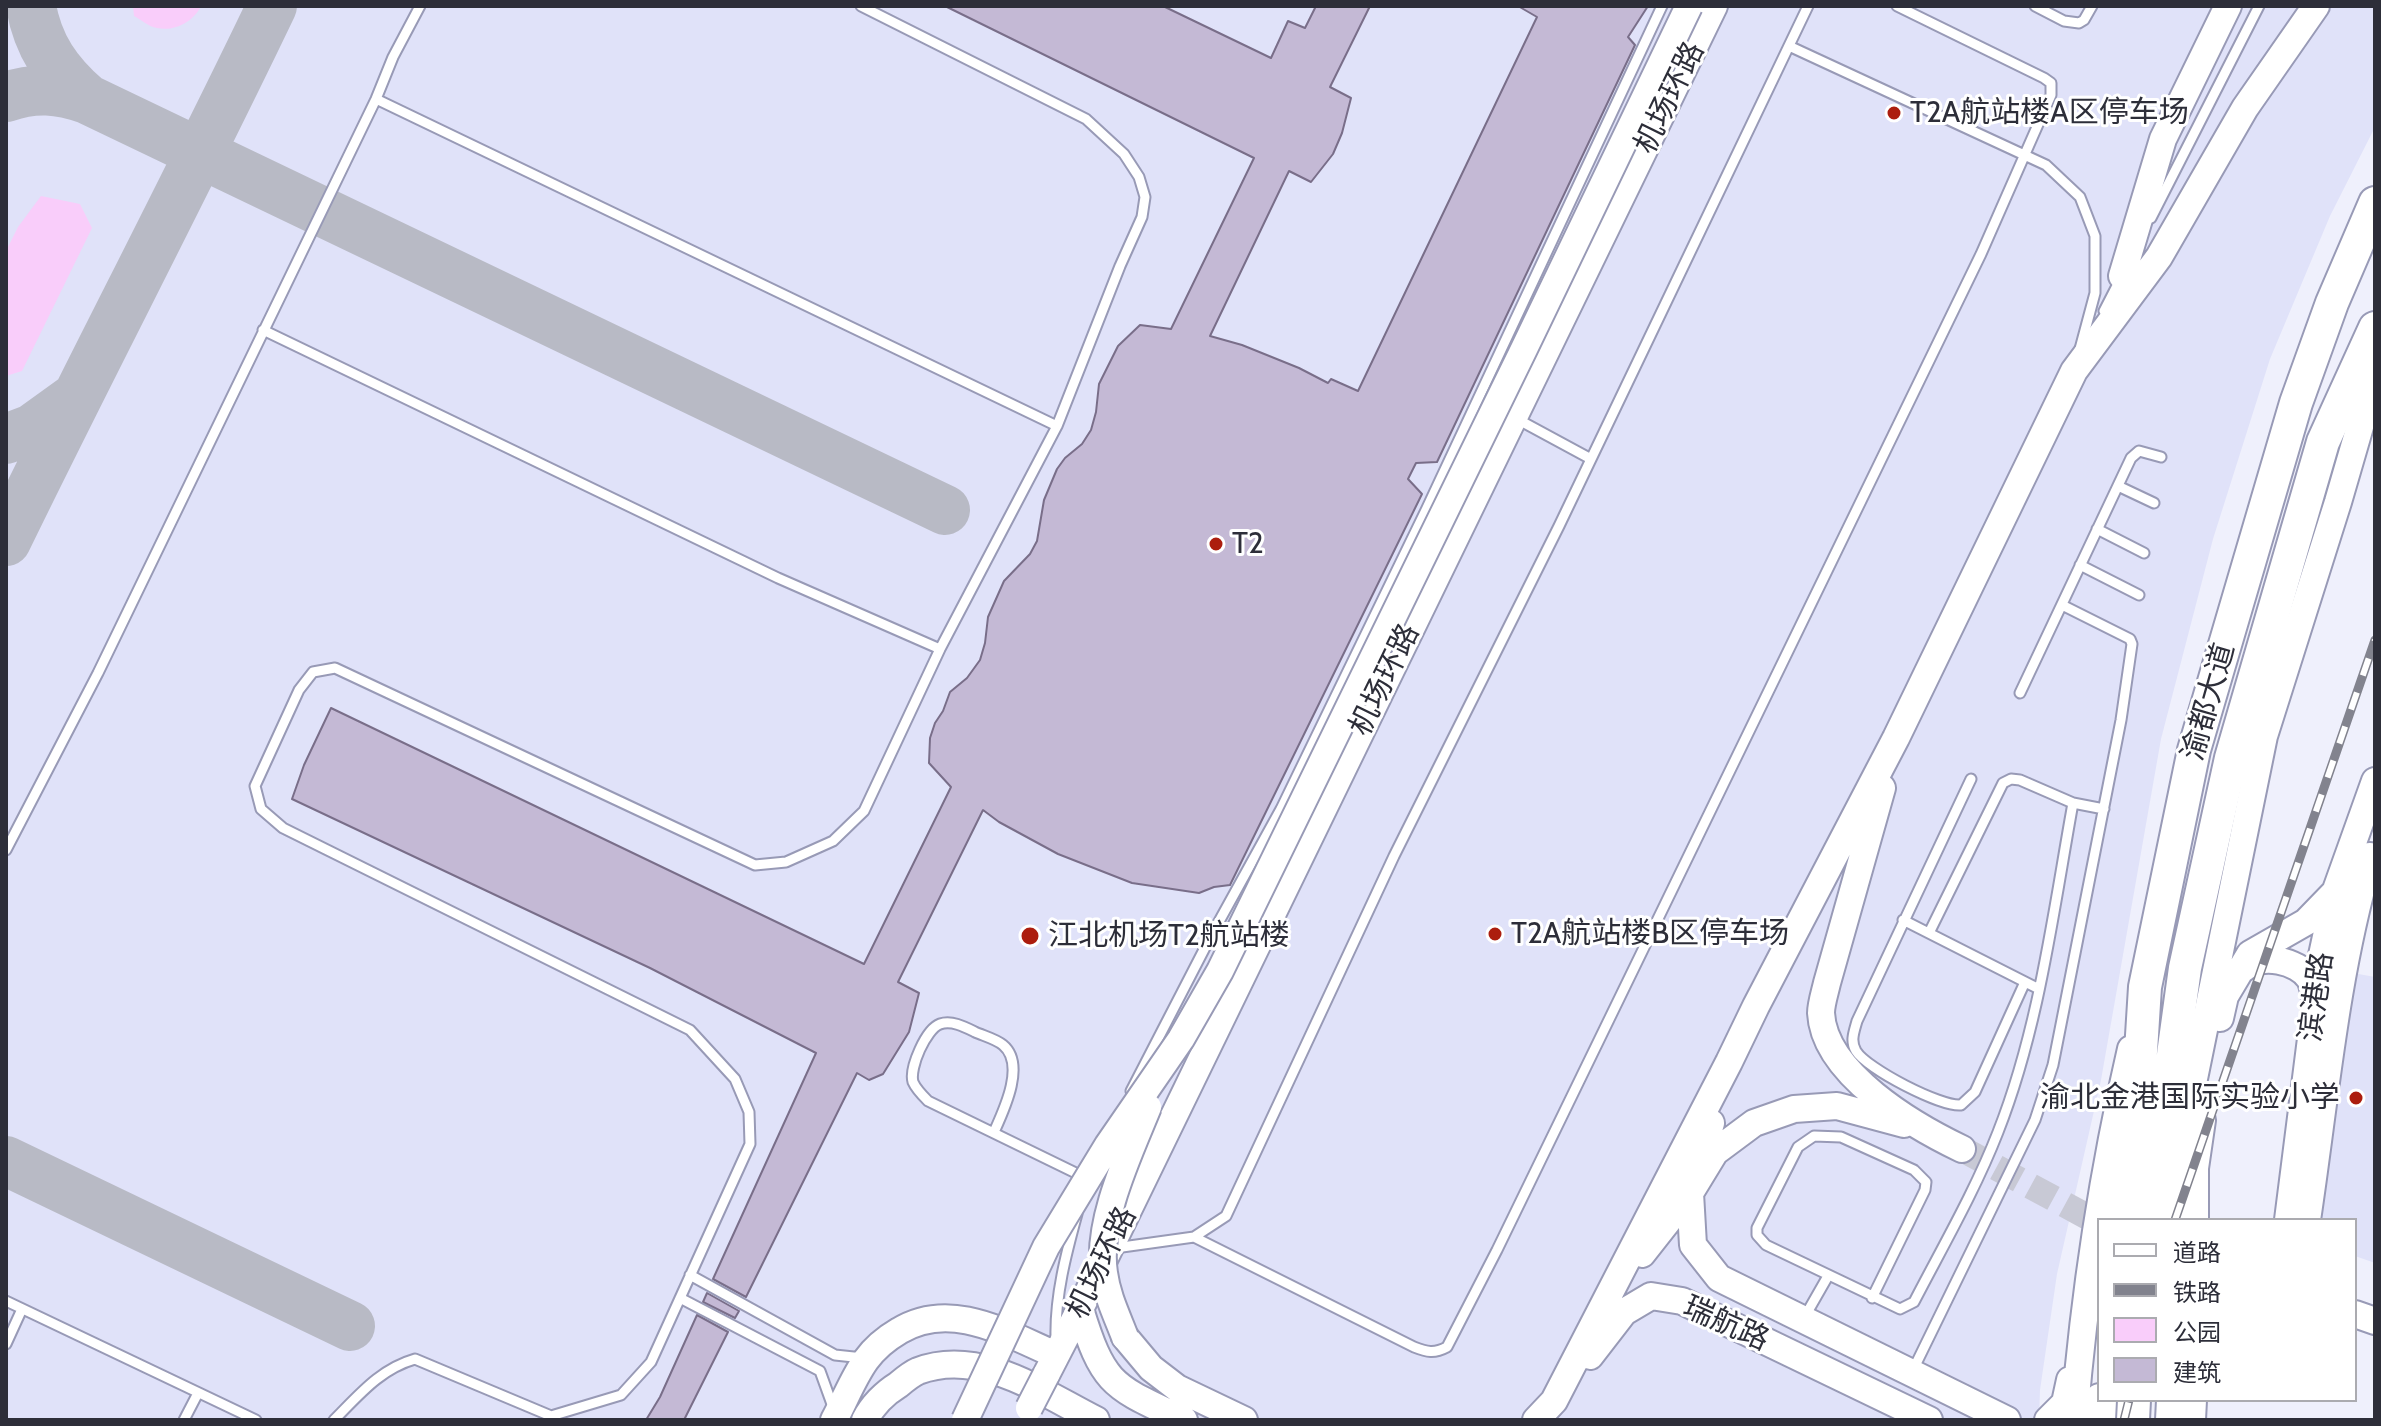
<!DOCTYPE html>
<html>
<head>
<meta charset="utf-8">
<style>
  body { margin:0 }
  #map { position:relative; width:2381px; height:1426px; overflow:hidden; background:#eff0fc; font-family:Cabin,"Noto Sans SC",sans-serif }
  canvas { display:block }
  .frame { position:absolute; inset:0; border:8px solid #2d2e39; pointer-events:none }
  .legend { position:absolute; left:2097px; top:1218px; width:260px; height:184px; box-sizing:border-box; background:#fff; border:2px solid #ababb0; margin:0; padding:10px 14px; list-style:none; font-size:24px; color:#2d2e39 }
  .legend li { display:flex; align-items:center; gap:16px; height:40px }
  .legend b { width:40px; border:2px solid #ababb0 }
</style>
</head>
<body>
<div id="map">
<canvas width="2381" height="1426"></canvas>
<div class="frame"></div>
<ul class="legend">
<li><b style="height:10px;background:#fff"></b>道路</li>
<li><b style="height:10px;background:#82838e"></b>铁路</li>
<li><b style="height:22px;background:#f9cdfa"></b>公园</li>
<li><b style="height:22px;background:#c4b9d5"></b>建筑</li>
</ul>
</div>
<script>
const g = document.querySelector('canvas').getContext('2d');
g.lineJoin = 'round';
function fill(path, color) { g.fillStyle = color; g.fill(path, 'evenodd'); }
function stroke(path, color, width, dash) { g.strokeStyle = color; g.lineWidth = width; g.lineCap = dash ? 'butt' : 'round'; g.setLineDash(dash || []); g.stroke(path); }
function write(font, color, halo, rows, align = 'center') {
  g.font = font + ' Cabin,"Noto Sans SC",sans-serif'; g.lineWidth = 6; g.setLineDash([]); g.textBaseline = 'middle'; g.strokeStyle = halo; g.fillStyle = color; for (const [text, x, y, turn = 0] of rows) {
    g.save(); g.translate(x, y); g.rotate((+turn || 0) * Math.PI / 180); g.textAlign = isNaN(turn) ? turn : align; if (halo) g.strokeText(text, 0, 0); g.fillText(text, 0, 0); g.restore();
  }
}
const built = new Path2D(`
  M6,6H2375V127L2330,216L2270,359L2213,539L2161,739L2101,1080L2057,1274L2040,1390L2039,1420H6Z
  M2353,973L2375,977V1263L2355,1256V1220H2321Z`);
const green = new Path2D(`
  M133,6H201C194,21 175,32 157,28C149,27 140,19 134,16Z
  M41,196L80,204L92,228L22,371L6,376V251L18,227Z`);
const taxiway = new Path2D(`
  M31,6C38,46 57,73 87,99
  M6,97C35,87 59,89 87,99L945,510
  M6,439L32,429L75,398
  M6,541C93,362 186,186 272,6
  M6,1161L350,1326`);
const building = new Path2D(`
  M945,6H1163L1271,58L1288,21L1305,28L1316,6H1370L1330,87L1351,98L1342,133L1333,154L1311,182L1289,171L1210,336L1242,345L1299,368L1328,383L1331,379L1358,391L1537,17L1518,6H1648L1628,37L1635,45L1437,462L1416,463L1408,479L1422,494L1230,885L1214,887L1199,893L1132,883L1058,854L999,822L983,810L898,982L919,993L909,1032L883,1074L869,1080L857,1073L746,1297L713,1279L816,1053L650,968L292,799L304,765L331,708L864,964L951,787L929,763L930,738L935,723L943,711L950,692L967,678L980,660L985,643L988,617L1004,581L1030,554L1037,541L1044,500L1057,469L1065,458L1082,444L1091,430L1096,412L1099,384L1118,346L1140,325L1171,329L1254,158Z
  M707,1293L739,1311L735,1318L703,1302Z
  M697,1315L728,1332L684,1420H646L660,1397Z`);
const secondaryTunnel = new Path2D(`
  M1962,1149L2099,1223`);
const lane = new Path2D(`
  M2035,6L2064,21L2079,23L2084,20L2092,6
  M1789,46L2046,165L2080,197L2095,236V293L2080,349
  M376,99L1057,426
  M2151,218L2259,6
  M2104,311L2121,278
  M263,330L778,578L940,649
  M1517,419L1591,459
  M2118,486L2154,503
  M2097,529L2144,553
  M2080,565L2139,595
  M2020,693L2131,458L2139,451L2161,457
  M1971,779L1857,1021C1854,1032 1850,1041 1856,1051C1867,1069 1941,1107 1961,1105L1975,1092L2025,982
  M6,850L98,673L376,99L393,57L420,6
  M1903,920L2039,989
  M1929,933L2003,783L2011,779L2020,780L2073,803L2104,809
  M1131,1091L1211,936L1281,809L1427,508L1662,6
  M994,1132C1004,1110 1026,1064 1003,1045C996,1039 984,1036 975,1032C965,1027 952,1020 940,1024C926,1029 909,1068 913,1082C916,1089 923,1096 928,1101L1084,1177
  M1194,1237L1414,1347C1427,1352 1434,1354 1447,1347L1497,1250L1981,254L2051,95V83L2044,78L1897,6
  M1115,1248L1194,1237L1226,1216L1394,856L1559,526L1808,6
  M690,1275L835,1355L863,1358
  M680,1298L820,1371L833,1407
  M1872,1298L1925,1190L1926,1182L1914,1170L1841,1137L1814,1136L1798,1147L1757,1228V1235L1766,1245L1900,1309L1914,1302C1943,1246 1975,1191 1998,1132C2039,1028 2053,913 2073,803
  M6,1301L256,1420
  M1804,1318L1828,1276
  M1056,1337C1055,1296 1066,1254 1077,1214
  M6,1344L22,1309
  M1913,1370L2035,1120L2053,1065L2121,720L2132,644L2130,639L2062,605
  M184,1420L198,1393
  M334,1420C359,1395 380,1369 415,1359L551,1416L621,1395L651,1362L750,1144L749,1112L735,1079L690,1030L283,828L261,809L255,786L299,690L313,672L335,668L755,865L786,862L833,841L864,811L940,649L1057,426L1120,266L1142,217L1145,197L1139,177L1124,154L1086,119L861,6`);
const secondary = new Path2D(`
  M2122,276L2163,139L2228,6
  M1882,788L1827,983C1825,992 1821,1004 1821,1013C1824,1074 1914,1126 1962,1149
  M2244,968C2260,953 2298,960 2310,979C2313,985 2314,993 2315,999
  M2220,1018L2225,996L2250,954L2306,922L2370,856
  M1711,1123L1690,1193L1693,1245L1719,1278L2007,1420
  M2176,1220L2178,1157L2264,736L2338,502L2375,375
  M2195,1220V1168L2202,1120
  M2288,1220L2321,960L2336,890L2375,781
  M2307,1220C2325,1101 2335,977 2369,861
  M1642,1254L1690,1193L1715,1152L1754,1123L1794,1109L1837,1106L1904,1124
  M1080,1309C1104,1387 1113,1386 1184,1420
  M2355,1314L2375,1321
  M1125,1337L1151,1368L1177,1388L1244,1420
  M1590,1356L1624,1312L1651,1296L1682,1301L1929,1420
  M1046,1375L1080,1309L1714,6
  M834,1420C845,1400 853,1378 866,1360C874,1349 887,1338 899,1331C951,1299 1007,1334 1056,1355
  M865,1420C872,1406 885,1393 898,1385C904,1380 911,1374 918,1371C980,1347 1044,1394 1096,1420
  M1536,1420L1554,1401L1729,1062L1756,1006L1896,738L2074,371L2159,257L2245,108L2316,6
  M2048,1420L2065,1403L2070,1380
  M2074,1420C2084,1296 2103,1170 2131,1049
  M2169,1420L2170,1400
  M2192,1420L2193,1400`);
const highway = new Path2D(`
  M2123,1220L2137,1116L2145,987L2194,750L2296,403L2332,303L2375,203
  M2154,1220L2164,1120L2185,968L2231,758L2323,442L2375,328
  M2099,1420L2100,1400
  M2133,1420L2134,1400`);
const rail = new Path2D(`
  M2175,1220L2375,640
  M2124,1420L2129,1400`);
const secondaryBridge = new Path2D(`
  M1125,1337C1117,1316 1107,1296 1104,1273C1096,1222 1129,1154 1148,1107
  M1029,1408L1046,1375
  M965,1420L1046,1247L1108,1145L1181,1039L1220,971L1524,349L1689,6`);
const markers = [
  [1894,113,8,"#ac1d0e"],
  [1216,544,8,"#ac1d0e"],
  [1495,934,8,"#ac1d0e"],
  [1030,936,10,"#ac1d0e"],
  [2356,1098,8,"#ac1d0e"]
];
const streetNames = [
  ["机场环路",1670,98,-64],
  ["机场环路",1385,680,-64],
  ["渝都大道",2209,702,-74],
  ["滨港路",2317,997,-82],
  ["机场环路",1102,1263,-64],
  ["瑞航路",1726,1324,24]
];
const poiNames = [
  ["T2A航站楼A区停车场",1910,113],
  ["T2",1232,544],
  ["T2A航站楼B区停车场",1511,934],
  ["江北机场T2航站楼",1048,936],
  ["渝北金港国际实验小学",2340,1098,"right"]
];
fill(built, '#e0e2f9');
fill(green, '#f9cdfa');
stroke(taxiway, '#b8bac5', 50);
fill(building, '#c4b9d5');
stroke(building, '#796e89', 2);
stroke(secondaryTunnel, '#c8c9d5', 26, [26, 13]);
stroke(lane, '#989ab6', 13);
stroke(secondary, '#989ab6', 30);
stroke(highway, '#989ab6', 36);
stroke(lane, '#fff', 9);
stroke(secondary, '#fff', 26);
stroke(highway, '#fff', 32);
stroke(rail, '#82838e', 9);
stroke(rail, '#fff', 6, [18]);
stroke(secondaryBridge, '#989ab6', 30, []);
stroke(secondaryBridge, '#fff', 26);
for (const [x, y, r, color] of markers) { const dot = new Path2D(); dot.arc(x, y, r, 0, 2 * Math.PI); g.fillStyle = color; g.fill(dot); stroke(dot, '#fff', 3); }
write('30px', '#2d2e39', '#fff', streetNames);
write('30px', '#2d2e39', '#fff', poiNames, 'left');
</script>
</body>
</html>
